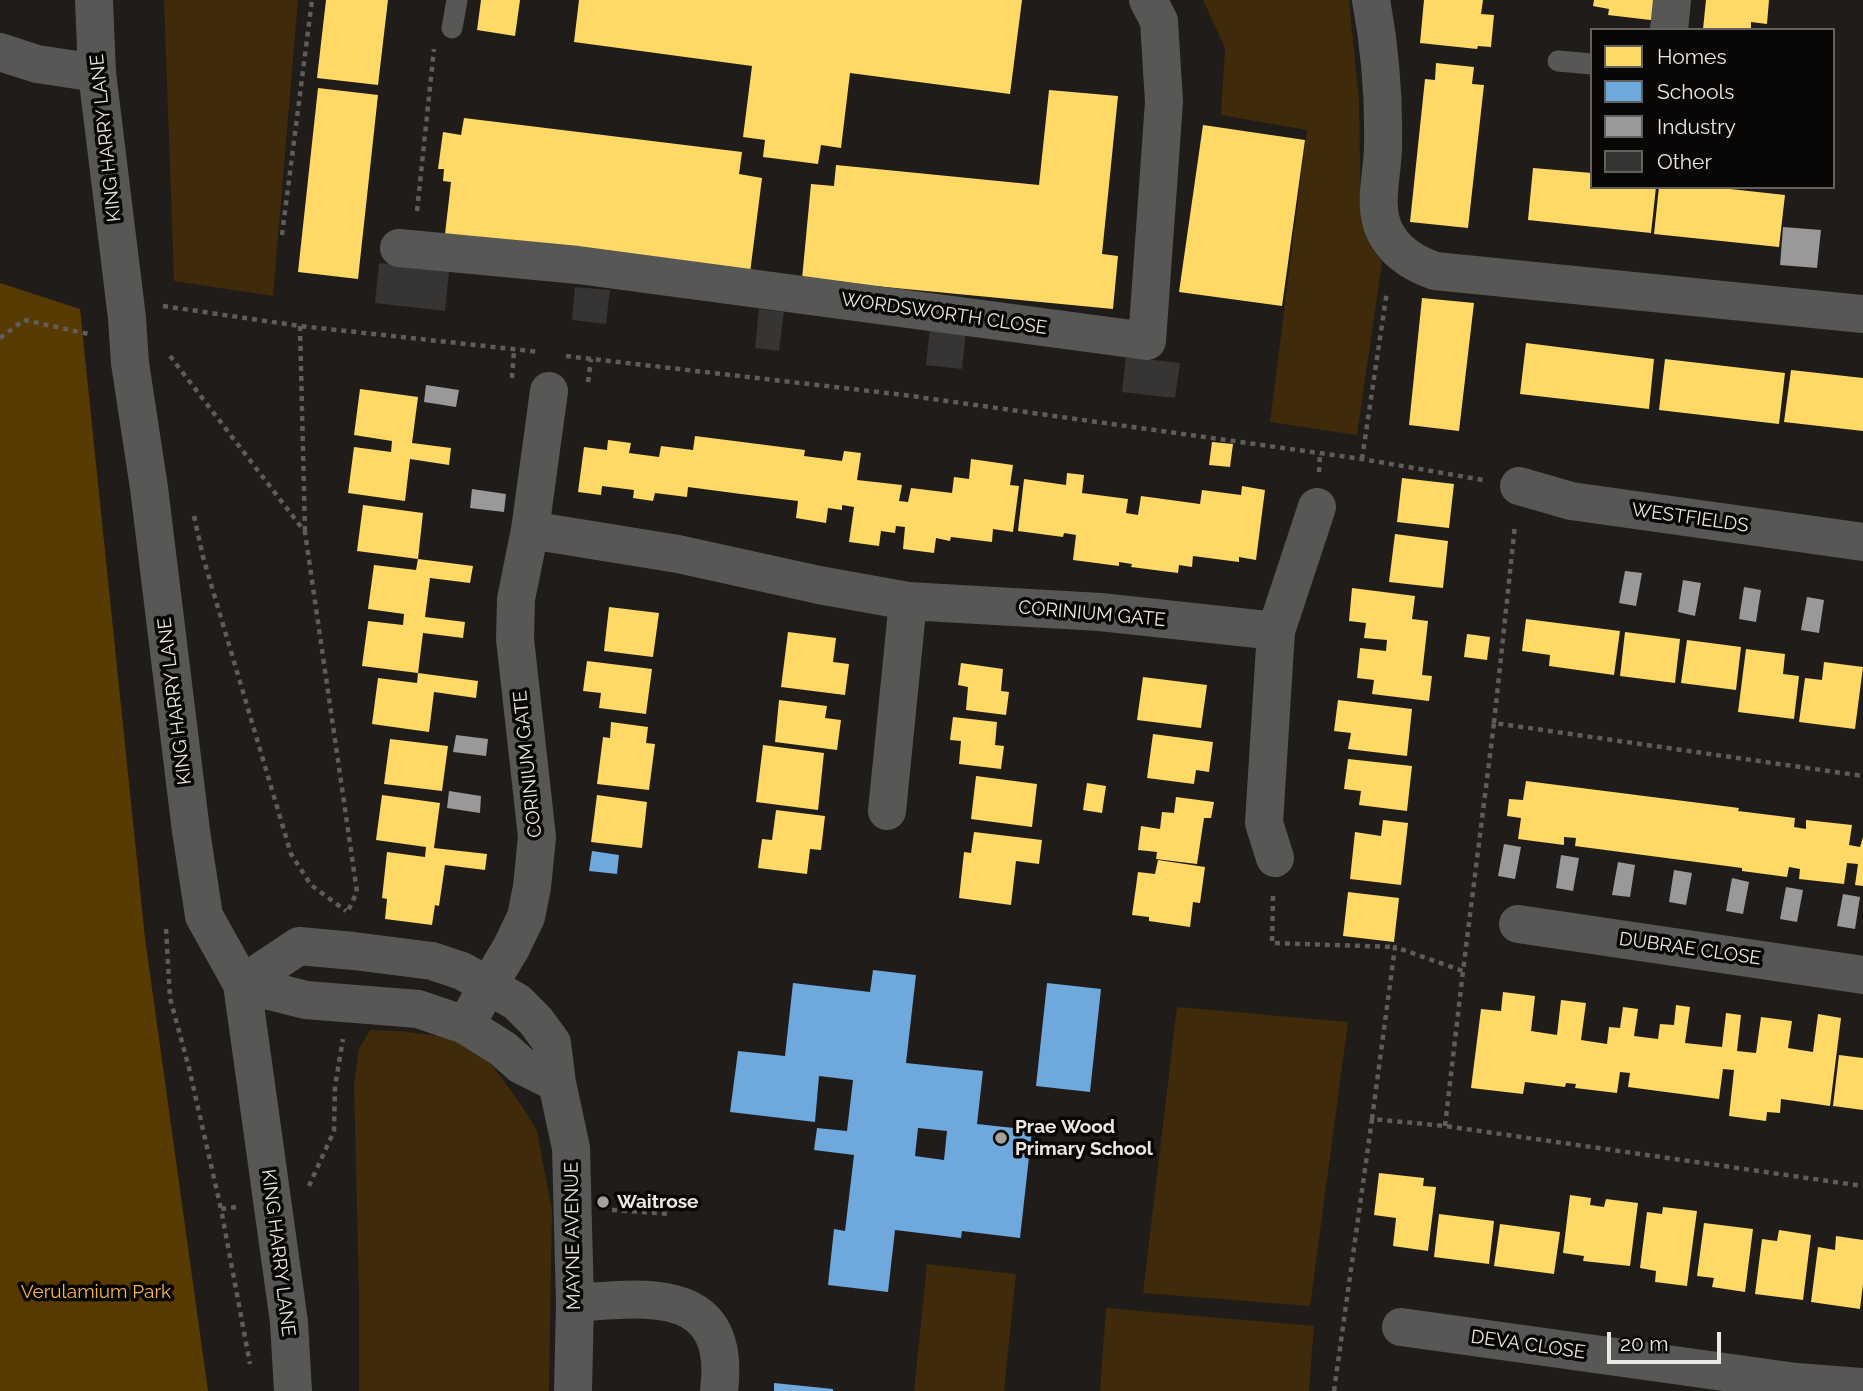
<!DOCTYPE html>
<html>
<head>
<meta charset="utf-8">
<style>
  body { margin:0 }
  #map { position:relative; width:1863px; height:1391px; overflow:hidden; background:#1f1c19; font-family:Raleway,sans-serif }
  canvas { display:block }
  .legend { position:absolute; left:1590px; top:28px; width:245px; height:161px; box-sizing:border-box; background:#090705; border:2px solid #63615e; margin:0; padding:9px 12px; list-style:none; font-size:21px; color:#ebe8e4 }
  .legend li { display:flex; align-items:center; gap:14px; height:35px }
  .legend b { width:35px; border:2px solid #63615e }
  .scale { position:absolute; left:1607px; top:1332px; width:114px; height:32px; box-sizing:border-box; border:4px solid #ebe8e4; border-top:0; padding-left:9px; font-size:21px; line-height:24px; white-space:nowrap; color:#ebe8e4; -webkit-text-stroke:5px #090705; paint-order:stroke }
</style>
</head>
<body>
<div id="map">
<canvas width="1863" height="1391"></canvas>
<ul class="legend">
<li><b style="height:19px;background:#ffd966"></b>Homes</li>
<li><b style="height:19px;background:#6fa8dc"></b>Schools</li>
<li><b style="height:19px;background:#999"></b>Industry</li>
<li><b style="height:19px;background:#373533"></b>Other</li>
</ul>
<div class="scale">20 m</div>
</div>
<script>
const g = document.querySelector('canvas').getContext('2d');
g.lineJoin = 'round';
function fill(path, color) { g.fillStyle = color; g.fill(path, 'evenodd'); }
function stroke(path, color, width, dash) { g.strokeStyle = color; g.lineWidth = width; g.lineCap = dash ? 'butt' : 'round'; g.setLineDash(dash || []); g.stroke(path); }
function write(font, color, halo, rows, align = 'center') {
  g.font = font + ' Raleway,sans-serif'; g.lineWidth = 7; g.setLineDash([]); g.textBaseline = 'middle'; g.strokeStyle = halo; g.fillStyle = color; for (const [text, x, y, turn = 0] of rows) {
    g.save(); g.translate(x, y); g.rotate((+turn || 0) * Math.PI / 180); g.textAlign = isNaN(turn) ? turn : align; if (halo) g.strokeText(text, 0, 0); g.fillText(text, 0, 0); g.restore();
  }
}
const green = new Path2D(`
  M164,0H298L273,296L174,281Z
  M1203,0H1349L1359,100L1361,220L1368,242L1382,262L1357,435L1270,422L1307,130L1221,115L1225,48Z
  M1177,1007L1348,1022L1310,1306L1143,1293Z
  M370,1030L399,1031L453,1038L492,1065L522,1106L537,1131L552,1210L549,1391H359V1290L354,1084L359,1049Z
  M927,1264L1016,1274L1004,1391H914Z
  M1106,1308L1314,1326L1309,1391H1100Z`);
const forest = new Path2D(`
  M0,283L80,309L145,938L208,1391H0Z`);
const homes = new Path2D(`
  M326,0H388L378,85L317,78Z
  M481,0H520L515,36L477,30Z
  M579,0H1022L1010,94L850,73L841,148L821,145L818,164L763,157L765,140L743,137L752,66L574,42Z
  M1424,0H1483L1481,14L1494,15L1491,47L1478,46L1477,49L1420,43Z
  M1594,0H1661L1659,21L1608,15L1609,9L1593,6Z
  M1706,0H1769L1767,24L1751,22V30L1703,29Z
  M1436,63L1474,67L1472,84L1484,85L1468,228L1410,222L1425,79L1435,80Z
  M318,88L378,95L358,279L298,272Z
  M1049,90L1118,96L1102,254L1118,256L1113,309L802,279L811,184L834,186L836,165L1039,185Z
  M464,118L742,152L739,174L762,178L750,273L445,234L451,182L443,181L444,169H438L443,132L461,135Z
  M1203,125L1305,140L1282,306L1179,292Z
  M1533,168L1592,173V187H1656L1651,233L1528,220Z
  M1659,187H1712L1785,195L1779,247L1654,234Z
  M1422,298L1474,303L1459,431L1409,425Z
  M1526,343L1654,359L1649,409L1520,394Z
  M1665,359L1785,373L1779,424L1659,410Z
  M1791,370L1863,378V431L1784,422Z
  M360,389L418,397L412,443L451,448L449,465L410,459L405,501L348,493L354,447L391,452L392,441L354,435Z
  M695,436L805,450L804,456L842,461L844,451L861,453L857,480L902,485L899,501L908,502L911,488L952,493L954,477L969,479L971,459L1013,465L1010,485L1019,486L1013,532L993,529L992,542L951,537L950,541L936,538L934,553L903,549L905,527L896,526L895,533L881,531L879,546L849,542L854,507L842,505V510L828,508L826,523L796,518L798,501L741,494L688,487L687,497L655,493L653,501L633,498L634,490L602,486L601,495L578,492L584,447L607,450L608,440L631,443L629,453L659,457L661,446L693,450Z
  M1212,442L1233,444L1230,467L1209,465Z
  M1067,473L1084,475L1082,493L1128,499L1126,513L1138,515L1141,496L1200,504L1202,490L1241,495L1242,486L1265,490L1256,560L1239,557V562L1193,556L1192,567L1179,565L1178,573L1131,567L1132,564L1119,562V566L1073,560L1076,535L1064,533L1063,537L1018,531L1024,479L1066,485Z
  M1402,478L1454,484L1449,528L1397,522Z
  M363,505L423,513L418,559L357,551Z
  M1395,534L1448,541L1443,588L1389,582Z
  M418,559L473,566L470,583L430,578L425,617L465,622L463,638L423,633L418,673L362,666L368,621L403,625L404,614L368,609L374,565L416,570Z
  M1352,588L1415,596L1412,619L1428,621L1422,675L1432,676L1429,701L1372,694L1374,680L1357,678L1360,648L1386,651L1387,640L1364,638L1366,623L1349,621Z
  M609,607L659,613L653,657L604,651Z
  M1526,619L1620,631L1614,675L1549,666L1550,655L1522,651Z
  M788,632L836,638L833,662L849,664L845,695L781,687Z
  M1625,632L1680,639L1675,683L1620,676Z
  M1467,634L1490,637L1487,660L1464,657Z
  M1687,640L1741,647L1736,690L1681,683Z
  M1746,649L1785,654L1783,674L1799,676L1794,719L1738,712Z
  M587,661L652,669L646,714L599,708L601,693L583,691Z
  M1824,662L1863,667L1855,729L1799,722L1805,678L1822,680Z
  M961,663L1003,669L1001,691L1009,692L1006,715L966,710L968,687L958,685Z
  M418,673L478,681L476,698L434,692L429,732L372,724L378,678L417,683Z
  M1143,677L1207,685L1201,728L1137,720Z
  M779,700L827,706L825,718L841,720L837,750L775,742Z
  M1338,700L1412,709L1407,756L1348,749L1351,733L1334,731Z
  M953,717L997,722L995,745L1004,746L1001,769L959,764L961,741L950,740Z
  M611,722L648,727L646,743L655,744L649,790L597,784L603,737L610,738Z
  M1153,734L1213,742L1209,772L1196,770L1194,784L1147,778Z
  M390,739L448,746L442,791L384,784Z
  M763,745L824,753L818,810L756,802Z
  M1348,759L1412,766L1407,811L1359,805L1361,791L1344,789Z
  M976,776L1037,784L1032,827L971,819Z
  M1526,781L1739,808L1738,811L1795,818L1794,827L1806,829V820L1852,825L1849,845L1860,847L1863,837V886L1855,885L1858,864L1847,863L1844,884L1799,879L1800,869L1789,867L1787,877L1742,871V868L1575,846L1576,838L1564,837V845L1518,839L1521,818L1507,816L1509,799L1523,800Z
  M1087,783L1106,786L1102,813L1083,810Z
  M382,795L440,803L434,848L487,854L485,870L445,865L439,906L435,905L432,925L385,919L387,899L382,898L387,852L425,857L426,847L376,840Z
  M597,795L647,802L642,848L591,842Z
  M1176,797L1214,802L1211,818H1204L1197,864L1156,859L1157,852L1138,850L1141,826L1160,829L1162,812L1174,813Z
  M776,810L825,816L821,850L810,849L807,874L758,868L762,839L772,840Z
  M1383,820L1408,823L1401,885L1350,879L1355,832L1381,836Z
  M974,832L1042,840L1039,864L1016,861L1011,905L959,898L964,852L971,853Z
  M1158,860L1205,867L1200,903L1193,902L1190,927L1149,921V917L1132,915L1138,872L1155,874Z
  M1348,892L1399,898L1394,942L1343,936Z
  M1503,992L1535,996L1531,1031L1557,1035L1561,1000L1586,1003L1581,1040L1607,1044L1609,1027L1620,1028L1623,1007L1638,1009L1634,1036L1658,1039L1660,1024L1674,1025L1676,1005L1690,1007L1685,1043L1722,1047L1726,1013L1741,1015L1737,1051L1756,1053L1761,1017L1792,1021L1788,1048L1813,1052L1818,1014L1841,1018L1830,1106L1781,1099L1780,1113L1767,1112L1766,1121L1729,1116L1734,1070L1723,1069L1719,1099L1628,1087L1630,1073L1620,1072L1617,1093L1575,1088L1576,1084L1566,1083L1565,1087L1525,1082L1523,1094L1471,1088L1481,1009L1501,1011Z
  M1839,1055L1863,1058V1110L1833,1106Z
  M1379,1173L1424,1178L1423,1186L1436,1187L1428,1251L1393,1246L1396,1218L1374,1215Z
  M1570,1195L1591,1198L1590,1205L1604,1207L1606,1199L1638,1203L1630,1266L1583,1261L1584,1256L1563,1253Z
  M1663,1207L1697,1211L1687,1286L1655,1282L1656,1271L1640,1268L1647,1212L1662,1214Z
  M1439,1214L1494,1221L1489,1264L1434,1257Z
  M1704,1223L1753,1229L1745,1292L1712,1287L1714,1278L1697,1276Z
  M1500,1224L1560,1232L1554,1274L1494,1266Z
  M1779,1230L1811,1235L1803,1300L1755,1294L1762,1239L1777,1241Z
  M1836,1236L1863,1240V1284L1860,1309L1811,1302L1818,1247L1835,1250Z`);
const schools = new Path2D(`
  M592,851L619,855L617,874L589,871Z
  M873,970L916,975L906,1063L983,1071L977,1124L1032,1130L1020,1238L962,1231L961,1238L895,1230L888,1292L828,1285L834,1229L845,1231L854,1155L814,1150L817,1128L847,1131L853,1080L819,1076L815,1122L730,1112L738,1051L785,1056L793,983L870,992ZM918,1128L947,1131L944,1160L915,1156Z
  M1047,983L1101,989L1090,1092L1036,1086Z
  M774,1383L833,1389V1391H774Z`);
const industry = new Path2D(`
  M1783,227L1821,230L1817,268L1780,265Z
  M426,385L459,390L456,407L424,402Z
  M472,489L506,494L504,512L470,508Z
  M1625,571L1642,573L1636,606L1619,603Z
  M1683,580L1701,583L1695,616L1678,612Z
  M1744,587L1761,590L1756,622L1739,619Z
  M1807,597L1824,600L1819,633L1801,630Z
  M456,735L488,739L486,756L453,752Z
  M449,791L481,796L480,813L447,808Z
  M1504,844L1521,847L1515,879L1498,876Z
  M1561,855L1579,858L1573,891L1556,888Z
  M1618,862L1635,865L1630,897L1612,895Z
  M1674,870L1692,873L1686,905L1669,902Z
  M1732,878L1749,882L1743,914L1726,911Z
  M1786,887L1803,890L1797,922L1780,919Z
  M1843,894L1860,897L1855,929L1837,926Z`);
const building = new Path2D(`
  M379,263L449,271L445,311L375,303Z
  M575,287L610,290L606,324L572,320Z
  M759,309L784,312L779,351L755,348Z
  M930,327L966,331L962,369L926,365Z
  M1126,357L1180,363L1175,398L1122,392Z`);
const path = new Path2D(`
  M417,211L434,49
  M282,235L312,0
  M163,306L300,326L540,352
  M300,326L305,532
  M0,338L24,320L89,334
  M170,356L305,532L357,892L348,911
  M566,356L904,395L1362,459L1483,480
  M512,378L514,350
  M588,382L591,359
  M1362,459L1387,291
  M1319,472L1320,454
  M194,516L203,557L291,854L311,885L346,911
  M1494,723L1515,525
  M1273,896L1272,943L1395,947
  M166,929L170,998L189,1068L221,1209
  M1372,1119L1395,947L1463,971L1494,723L1863,776
  M1445,1126L1463,971
  M309,1186L334,1131L335,1086L343,1039
  M236,1207L221,1209L250,1364
  M612,1210L670,1214
  M1334,1391L1372,1119L1445,1126L1863,1186`);
const service = new Path2D(`
  M452,28L457,0
  M1558,61L1592,64`);
const minor = new Path2D(`
  M1371,0C1380,48 1384,97 1383,146C1383,174 1372,205 1385,232C1395,252 1415,264 1435,271L1863,314
  M1669,30L1672,0
  M0,52L37,64L97,73
  M399,248L578,265L1147,341L1164,102L1159,21L1148,0
  M1519,486L1571,501L1863,542
  M530,530L549,391
  M887,811L908,601
  M1275,858L1264,823L1276,631
  M1518,924L1863,975
  M242,984L299,946L354,951L432,961L462,971L517,1002L536,1021L552,1043L557,1083L571,1148L575,1303L573,1391
  M242,984L306,1000L418,1009L465,1025L503,1049L521,1065L557,1083
  M465,1025L511,948L526,917L532,887L537,837L515,639L516,599L530,530L678,554L819,585L908,601L1100,612L1276,631L1317,507
  M575,1303C648,1297 732,1286 719,1391
  M1401,1327L1796,1382L1863,1387`);
const tertiary = new Path2D(`
  M94,0L97,73L127,318L130,363L149,488L191,831L204,916L242,984L289,1322L293,1391`);
const markers = [
  [1001,1138,7,"#a4a19d"],
  [603,1202,7,"#a4a19d"]
];
const streetNames = [
  ["KING HARRY LANE",106,138,-96],
  ["WORDSWORTH CLOSE",944,314,8],
  ["WESTFIELDS",1690,518,8],
  ["CORINIUM GATE",1092,614,5],
  ["KING HARRY LANE",175,701,-97],
  ["CORINIUM GATE",528,764,-96],
  ["DUBRAE CLOSE",1690,949,8],
  ["MAYNE AVENUE",573,1236,-91],
  ["KING HARRY LANE",278,1253,83],
  ["DEVA CLOSE",1528,1345,8]
];
const poiNames = [
  ["Prae Wood",1015,1127],
  ["Primary School",1015,1149],
  ["Waitrose",617,1202]
];
const parkNames = [
  ["Verulamium Park",96,1292]
];
fill(green, '#3f2b09');
fill(forest, '#583a03');
fill(homes, '#ffd966');
fill(schools, '#6fa8dc');
fill(industry, '#999');
fill(building, '#373533');
stroke(path, '#5e5d5a', 4.5, [5, 5]);
stroke(service, '#575755', 21);
stroke(minor, '#575755', 38);
stroke(tertiary, '#575755', 38);
for (const [x, y, r, color] of markers) { const dot = new Path2D(); dot.arc(x, y, r, 0, 2 * Math.PI); g.fillStyle = color; g.fill(dot); stroke(dot, '#090705', 2.5); }
write('19px', '#ebe8e4', '#090705', streetNames);
write('bold 19px', '#ebe8e4', '#090705', poiNames, 'left');
write('19px', '#f6b655', '#090705', parkNames);
</script>
</body>
</html>
